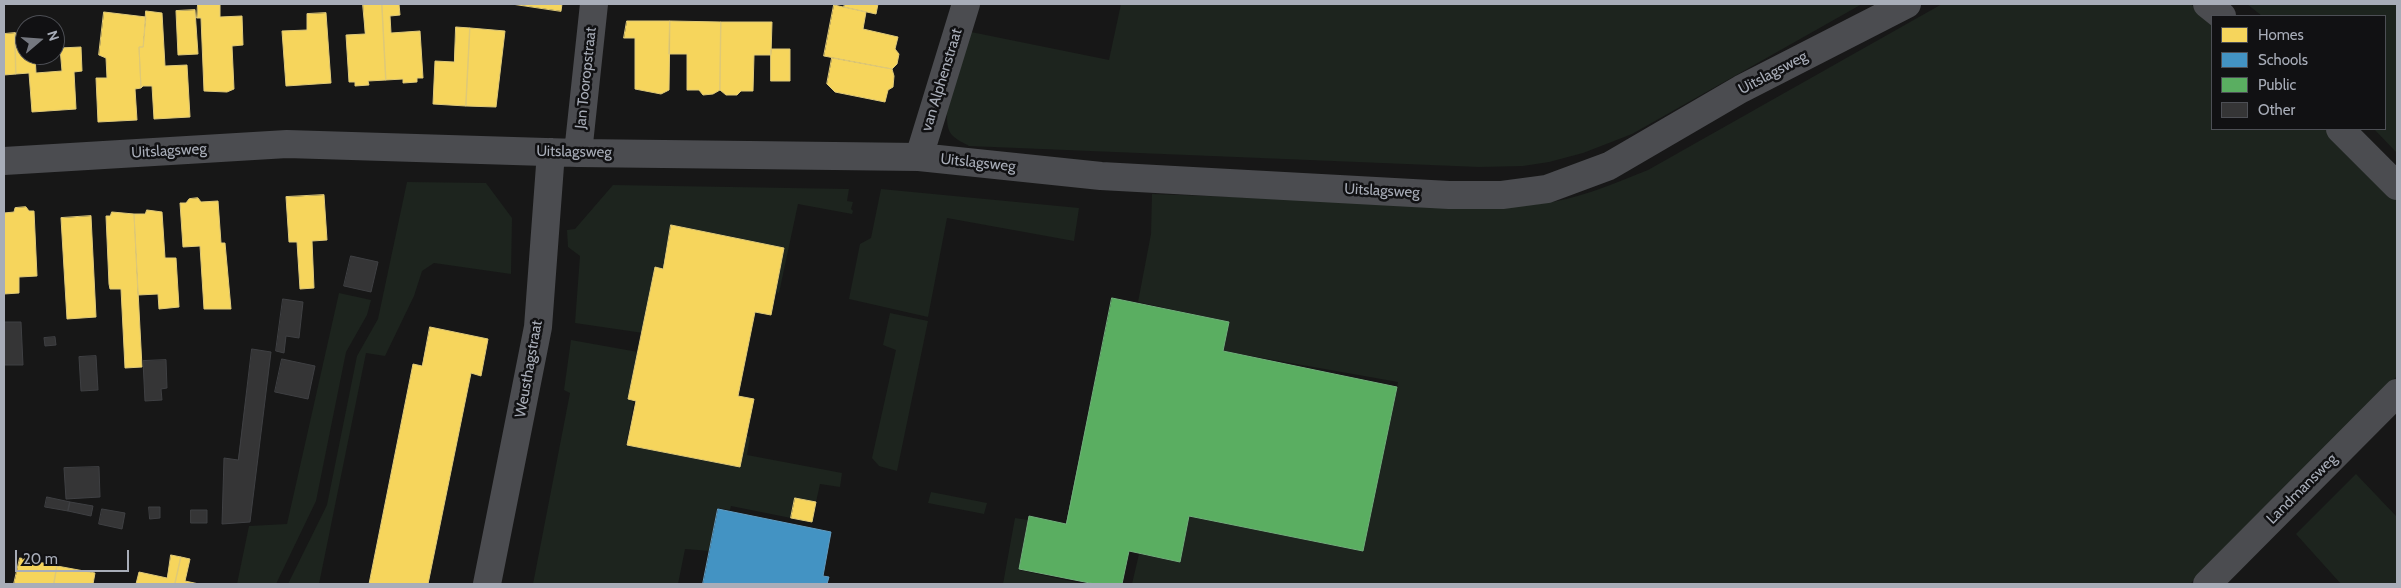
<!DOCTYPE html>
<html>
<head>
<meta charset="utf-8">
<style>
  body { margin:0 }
  #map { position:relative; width:2401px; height:588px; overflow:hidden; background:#171717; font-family:Cabin,sans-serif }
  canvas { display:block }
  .frame { position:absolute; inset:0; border:5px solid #a8adb8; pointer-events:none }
  .legend { position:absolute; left:2211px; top:15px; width:175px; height:115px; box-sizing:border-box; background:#111113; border:1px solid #4d4f55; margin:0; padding:6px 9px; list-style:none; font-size:15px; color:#a8adb8 }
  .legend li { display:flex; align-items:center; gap:10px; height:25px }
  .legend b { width:25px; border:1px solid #4d4f55 }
  .north { position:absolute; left:15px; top:15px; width:50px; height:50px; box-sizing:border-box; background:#111113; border:1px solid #4d4f55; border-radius:50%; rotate:72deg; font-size:14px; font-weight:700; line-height:20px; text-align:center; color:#a8adb8 }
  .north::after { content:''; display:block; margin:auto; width:18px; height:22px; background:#757880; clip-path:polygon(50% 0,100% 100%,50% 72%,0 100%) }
  .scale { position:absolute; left:15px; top:550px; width:114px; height:22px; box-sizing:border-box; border:2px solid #a8adb8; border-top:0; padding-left:6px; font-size:15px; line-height:18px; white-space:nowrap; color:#a8adb8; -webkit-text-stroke:4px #111113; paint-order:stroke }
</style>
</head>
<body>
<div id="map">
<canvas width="2401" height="588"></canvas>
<div class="frame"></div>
<ul class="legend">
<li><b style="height:14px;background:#f6d55c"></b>Homes</li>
<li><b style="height:14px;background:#4393c3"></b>Schools</li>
<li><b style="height:14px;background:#5aae61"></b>Public</li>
<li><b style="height:14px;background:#353536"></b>Other</li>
</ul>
<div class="north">N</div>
<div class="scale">20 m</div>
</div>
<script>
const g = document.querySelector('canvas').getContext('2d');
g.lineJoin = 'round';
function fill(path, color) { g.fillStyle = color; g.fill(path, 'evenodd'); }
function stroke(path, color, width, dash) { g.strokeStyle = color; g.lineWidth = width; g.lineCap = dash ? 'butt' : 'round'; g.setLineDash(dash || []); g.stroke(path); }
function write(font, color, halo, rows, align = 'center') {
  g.font = font + ' Cabin,sans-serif'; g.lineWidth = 5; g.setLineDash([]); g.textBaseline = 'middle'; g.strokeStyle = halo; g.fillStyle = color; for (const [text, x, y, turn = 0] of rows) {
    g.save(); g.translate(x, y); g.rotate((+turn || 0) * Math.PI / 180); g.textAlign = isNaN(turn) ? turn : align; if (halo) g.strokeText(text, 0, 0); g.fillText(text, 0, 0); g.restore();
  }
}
const green = new Path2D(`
  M1121,4H1862L1632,134L1583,153L1549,162L1523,166L1479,167L969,146C964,143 957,140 953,136C935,119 964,53 971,32L1109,60Z
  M1942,4H2190L2212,19V129H2330L2397,198V376L2190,584H1132L1139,554L1180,561L1189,516L1363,551L1398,382L1223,351L1229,322L1138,302L1151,234L1152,194L1480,206C1506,206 1531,206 1557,201C1588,195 1618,182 1648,170Z
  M2247,4H2397V153L2374,129H2385V16H2262Z
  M407,182L486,183L512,218L511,274L434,263L422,271L414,296L385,356L366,353L319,584H288L327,505L357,356L378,319Z
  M613,185L849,189L847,201L853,202L851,209L853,211L852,214L798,204L779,293L776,292L784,248L672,225L650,334L575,323L580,256L568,247L567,230L575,229Z
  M881,189L1079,208L1074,241L947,218L928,317L849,299L860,244L871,238Z
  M339,293L371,300L367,315L346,352L316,501L276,584H237L249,526L287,524Z
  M890,313L928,321L897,471L879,466L872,458L896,350L883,345Z
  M571,340L638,352L628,399L634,402L626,445L740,467L747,436L750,437L747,455L842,473L840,487L820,484L816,502L795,498L791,518L731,506L730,510L717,508L710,551L685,549L678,584H533L570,393L564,390Z
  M2356,474L2397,517V584H2341L2296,534Z
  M931,492L987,503L984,514L928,503Z
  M1015,518L1028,520L1019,570L1084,584H1003Z`);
const homes = new Path2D(`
  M198,4H220V17L242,16L243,45L232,46L234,89L227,92L204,91L201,18H197Z
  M363,4H382L386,80L368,81L369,85L355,86V82H349L346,35L365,34Z
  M382,4H399L400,15L390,16L391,33L420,31L423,78H417V82L403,83V79L386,80Z
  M512,4H562L561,11Z
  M845,4H878L876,14L844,7Z
  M834,5L866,12L863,29L898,37L895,49L899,54L897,64L892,69L824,56Z
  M195,10L198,54L178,55L176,11Z
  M146,11L162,13L165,66L187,65L190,117L154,119L152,86H143L141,88L139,47H143Z
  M104,12L146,17L143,47H139L141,88L135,89L137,120L98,122L96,78H107L106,58L99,55Z
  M326,13L331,83L286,86L282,31L307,30V14Z
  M627,21H670L669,90L661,94L635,89V38H624Z
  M670,21L721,22L720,90L713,94L703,95L699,90H687V54H669Z
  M721,22H772L771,55H754L753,91H741L737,95H726L720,90Z
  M456,27L470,28L466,106L433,104L435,61L454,62Z
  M470,28L505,31L496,107L466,106Z
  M15,33L16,74L4,75V34Z
  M15,33H25V55H35L36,73L62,71L60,48L81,47L82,71L74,72L76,109L32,112L29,73L16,74Z
  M771,49H790V81H771Z
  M832,58L892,69L894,76L893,87L888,90L885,102L835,92L827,84Z
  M324,195L327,240L312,241L314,288L300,289L297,242H289L286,197Z
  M198,198L201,202L218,201L221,243H225L231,309H204L200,246L183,247L180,203H186L189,199Z
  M26,207L29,211H34L37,276L19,277V293L4,294V213L14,212L15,208Z
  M147,210L162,212L165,258H176L179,307L159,309L158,294L138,295L134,214H145Z
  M112,212L134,214L142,367L125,368L121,289H110L109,284L106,216H110Z
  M91,216L96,317L67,319L61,218Z
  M671,225L784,248L771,315L755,312L738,396L754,399L740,467L627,445L636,401L628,399L655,267L663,269Z
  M430,327L488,339L481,376L471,373L428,584H369L413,364L422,366Z
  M795,498L816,502L812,522L791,518Z
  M171,555L181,557L175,584H136L139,572L167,578Z
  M181,557L190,559L185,581L199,584H175Z
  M20,558L57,566L54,584H14Z
  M57,566L95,573L93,584H54Z`);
const schools = new Path2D(`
  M718,509L831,532L823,576L829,577L827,584H703Z`);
const public = new Path2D(`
  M1112,298L1229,322L1223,351L1397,387L1363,551L1189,516L1180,562L1129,551L1122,584H1095L1019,569L1029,516L1066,524Z`);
const building = new Path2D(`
  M351,256L378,262L371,292L344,286Z
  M283,299L303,302L299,338L286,336L284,353L276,351Z
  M4,322H21L23,365H4Z
  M55,337L56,345L45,346L44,338Z
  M252,349L271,352L250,522L222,524L224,458L238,460Z
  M96,356L98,390L81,391L79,357Z
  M282,359L315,366L308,399L275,392Z
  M166,360L167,388L161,389L162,400L145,401L143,361Z
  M99,467L100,497L66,499L64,468Z
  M47,497L70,502L68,511L45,507Z
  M70,502L93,506L91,516L68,511Z
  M149,507H160V518L150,519Z
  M102,509L125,513L122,529L99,524Z
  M191,510H207V523H191Z`);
const minor = new Path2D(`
  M2207,4L2222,16
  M2340,129L2397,186
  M578,153L594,4
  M919,157L966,4
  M4,161L287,144L578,153L919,157L1101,176L1449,195H1502L1547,189L1609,166L1741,89L1907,4
  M487,584L538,327L551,152
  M2207,584L2397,393`);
const streetNames = [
  ["Uitslagsweg",1773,73,-28],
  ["Jan Tooropstraat",586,78,-84],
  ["van Alphenstraat",942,80,-73],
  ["Uitslagsweg",169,151,-3],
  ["Uitslagsweg",574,152,1],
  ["Uitslagsweg",978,163,6],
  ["Uitslagsweg",1382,191,3],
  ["Weusthagstraat",529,369,-80],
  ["Landmansweg",2302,489,-45]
];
fill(green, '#1d241e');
fill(homes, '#f6d55c');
stroke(homes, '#dfc978', 1);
fill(schools, '#4393c3');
stroke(schools, '#619bc0', 1);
fill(public, '#5aae61');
stroke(public, '#71ae7b', 1);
fill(building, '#353536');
stroke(building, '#3f4043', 1);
stroke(minor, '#4b4c50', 28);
write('15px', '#a8adb8', '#111113', streetNames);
</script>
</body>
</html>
